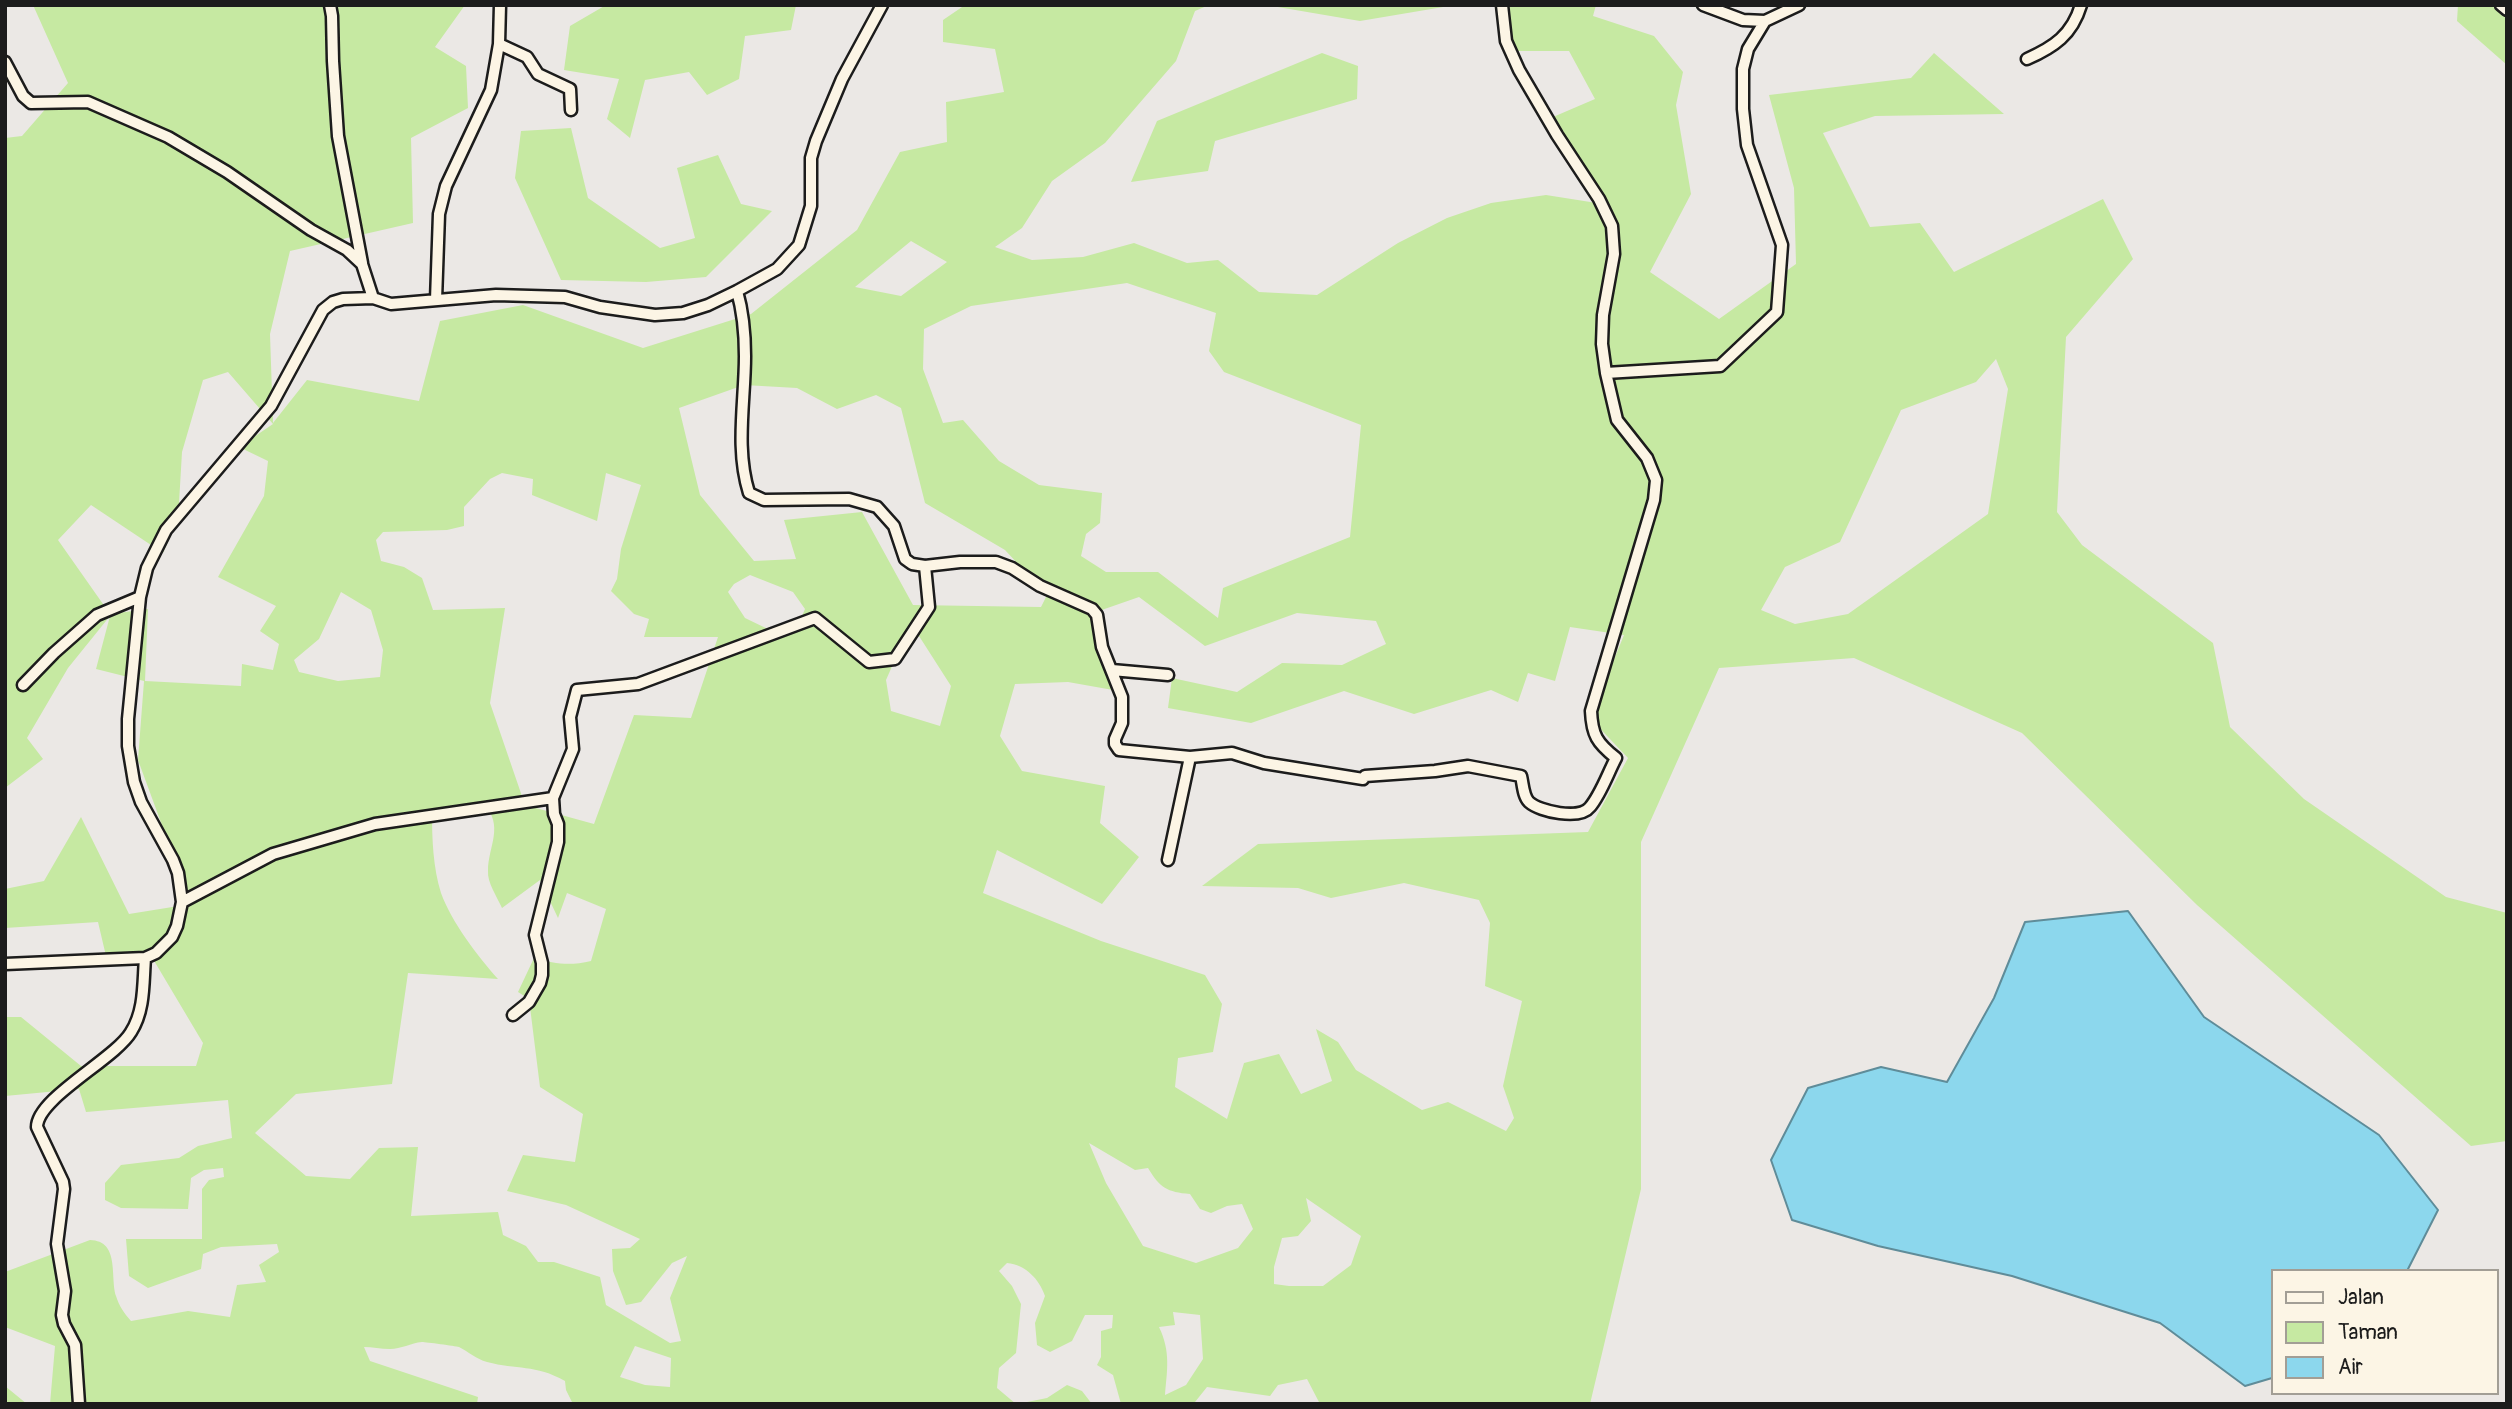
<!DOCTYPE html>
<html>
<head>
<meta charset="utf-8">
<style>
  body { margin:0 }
  #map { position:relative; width:2512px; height:1409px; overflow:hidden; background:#ebe8e5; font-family:Pangolin,sans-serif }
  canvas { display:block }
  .frame { position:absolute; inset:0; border:7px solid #1c1c1c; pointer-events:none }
  .legend { position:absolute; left:2271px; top:1269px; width:228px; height:126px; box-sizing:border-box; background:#fcf5e5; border:2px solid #a29e95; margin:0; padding:9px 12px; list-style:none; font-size:21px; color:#1c1c1c }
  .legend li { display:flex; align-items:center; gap:14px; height:35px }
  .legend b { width:35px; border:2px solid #a29e95 }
</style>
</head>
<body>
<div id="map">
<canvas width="2512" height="1409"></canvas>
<div class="frame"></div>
<ul class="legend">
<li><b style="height:9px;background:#fcf5e5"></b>Jalan</li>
<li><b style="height:19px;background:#c6e9a2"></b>Taman</li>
<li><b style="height:19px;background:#8cd7ed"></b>Air</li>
</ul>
</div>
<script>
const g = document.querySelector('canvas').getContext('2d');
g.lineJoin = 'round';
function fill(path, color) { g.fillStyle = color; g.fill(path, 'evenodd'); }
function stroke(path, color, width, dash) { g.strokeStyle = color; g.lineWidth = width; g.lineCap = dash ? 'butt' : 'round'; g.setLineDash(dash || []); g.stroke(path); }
const green = new Path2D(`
  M33,5H465L435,47L466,66L468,108L411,138L413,223L290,251L270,334L273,423L307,380L419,401L440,321L523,305L643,348L751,314L857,230L900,152L947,142L946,102L1004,92L995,49L943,42V20L965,5H1209L1195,11L1176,61L1105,143L1052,181L1022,228L995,247L1032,260L1083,257L1134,243L1187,263L1218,260L1259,292L1317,295L1398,243L1447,218L1491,203L1546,195L1603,204L1546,120L1595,99L1569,51H1510L1502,5H1596L1593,16L1654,36L1683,72L1676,105L1691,194L1650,272L1719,319L1796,264L1794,188L1769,95L1911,78L1934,53L2004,114L1875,116L1823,133L1870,227L1920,223L1954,272L2103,199L2133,259L2066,337L2057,512L2082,545L2213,643L2230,727L2304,799L2446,897L2507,913V1141L2471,1146L2197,905L2022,733L1854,658L1719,668L1641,842V1189L1590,1404H1320L1307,1379L1278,1385L1270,1396L1207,1387L1195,1402L1189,1404H1121L1113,1375L1097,1365L1101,1357V1331L1112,1328L1113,1315H1085L1072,1341L1050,1352L1037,1345L1035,1323L1045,1296C1039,1279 1026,1265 1007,1263L999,1271L1012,1286L1021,1304L1016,1353L999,1368L997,1388L1016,1404H577L572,1402L566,1390L565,1381C535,1364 517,1370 487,1362C476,1359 469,1352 459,1347C455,1346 426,1342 422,1342C411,1343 401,1349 390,1349C381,1349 372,1347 364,1347L370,1361L478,1397L477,1404H50L55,1346L5,1327V1272L90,1240C120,1241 110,1276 116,1296C119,1306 124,1313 131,1321L188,1311L230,1317L237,1285L266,1282L259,1265L279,1252L277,1244L221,1247L203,1254L201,1269L148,1288L129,1276L126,1239H202V1189L209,1180L224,1177L223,1168L204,1170L191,1178L188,1209L121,1208L105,1200V1183L121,1165L179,1158L198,1146L232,1138L228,1100L86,1112L79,1089L5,1096V1017H21L81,1066H196L203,1043L153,959L106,956L98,922L5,928V889L44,881L81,817L129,914L191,904L138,760L144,681L96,669L110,616L68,668L27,738L43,759L5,788V138L22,136L68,83ZM911,241L947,262L901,296L855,287ZM1127,283L1216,313L1209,351L1224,372L1361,425L1350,537L1223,588L1218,618L1158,572H1106L1081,556L1086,534L1100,523L1102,493L1039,485L999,461L963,420L943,423L923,369L924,329L971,306ZM1996,359L2008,389L1988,514L1848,614L1795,624L1761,610L1785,567L1840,542L1901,410L1976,382ZM228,372L273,424L239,447L268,461L264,496L218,577L276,606L260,631L279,644L273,670L242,664L241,686L145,681L148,609L110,614L58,540L91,505L163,553L178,520L182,452L203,380ZM744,385L797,388L837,409L876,395L901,408L925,503L1005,550L1047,595L1041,607L913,605L862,512L784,520L796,559L754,561L700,495L679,408ZM502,473L533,479L532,495L597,521L606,473L641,485L621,549L617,579L611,591L634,614L649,619L644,637H718L691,718L634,715L594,824L525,805L490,703L505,608L433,610L422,578L404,567L381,561L376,540L383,532L447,530L464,526V507L490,479ZM750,575L793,592L805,609L799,623L774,632L745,618L728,592L734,584ZM341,592L371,610L383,650L380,677L338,681L299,672L294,660L319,639ZM1139,597L1205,646L1297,613L1376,621L1386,644L1342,665L1282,663L1237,692L1172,678L1168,708L1251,723L1344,691L1414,714L1491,690L1518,702L1528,673L1555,681L1570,627L1624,635L1590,718L1628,758L1588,832L1258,844L1202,886L1298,888L1331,898L1404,883L1479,900L1490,923L1485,986L1522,1001L1503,1086L1514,1118L1506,1131L1448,1102L1422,1110L1356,1070L1338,1042L1316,1029L1332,1081L1301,1094L1279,1054L1244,1063L1227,1119L1175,1087L1178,1058L1213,1052L1222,1004L1205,975L1101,941L983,893L997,850L1102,904L1139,857L1100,823L1105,786L1022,771L1000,736L1015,684L1068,682L1113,690L1096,612ZM919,636L951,686L940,726L891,711L886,680L901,646ZM483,803C505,826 488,846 488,871C487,882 497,897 502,908L540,880L558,918L567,893L606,909L591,961C570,966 555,964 534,958L518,992L529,999L540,1087L583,1114L575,1162L523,1155L507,1191L566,1205L640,1239L630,1248L612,1249L613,1271L626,1305L641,1302L672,1263L687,1256L670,1298L681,1341L670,1343L606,1305L600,1277L554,1262H538L526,1246L503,1235L498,1212L411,1216L418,1147L379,1148L350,1179L306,1176L255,1133L296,1094L392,1084L408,973L498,979C477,955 452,923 441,893C433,867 432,839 432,812ZM1089,1143L1135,1170L1148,1168C1160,1188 1167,1192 1190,1194L1200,1209L1211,1213L1227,1206L1242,1204L1253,1229L1238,1248L1196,1263L1143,1246L1106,1183ZM1306,1198L1361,1236L1351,1265L1323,1286H1289L1274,1284V1267L1282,1238L1298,1236L1311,1221ZM1173,1312L1200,1315L1203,1359L1186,1385L1165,1395C1167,1370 1171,1352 1159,1327L1175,1325ZM635,1346L671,1358L670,1387L645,1385L620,1377Z
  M606,5H796L791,30L745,36L739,79L707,95L689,72L645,80L630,138L607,119L619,79L564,70L570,26Z
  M1266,5H1455L1360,21Z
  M2458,5H2507V65L2457,21Z
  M1322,53L1358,66L1357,99L1215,141L1208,171L1131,182L1157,121Z
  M571,128L588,198L660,248L695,238L677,168L718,155L741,204L772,211L706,277L646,282L561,280L515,178L521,131Z
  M1067,1385L1082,1391L1092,1404H1017L1047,1398Z
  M5,1386L27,1404H5Z`);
const water = new Path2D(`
  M2128,911L2204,1017L2379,1135L2438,1210L2407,1271H2272V1378L2245,1386L2160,1323L2012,1276L1878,1246L1792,1220L1771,1160L1808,1088L1881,1067L1947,1082L1994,998L2025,922Z`);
const street = new Path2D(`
  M330,5L332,16L333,61L338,136L362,263
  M1703,5L1743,20L1765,21L1799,5
  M2501,5L2507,10
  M499,44L527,57L538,74L570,89L571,110
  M2027,59C2054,47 2072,35 2081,5
  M5,62L23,96L31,103L88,102L168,137L227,172L311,230L347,250L362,264L373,298
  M737,291C743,312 745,335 745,356C745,402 735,448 749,493L764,500L849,499L877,507L894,526L905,559L912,564L925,566L960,562H996L1012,568L1040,586L1092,609L1097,615L1102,647L1122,697V723L1115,739V744L1119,750L1190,757L1232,753L1264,763L1363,779L1365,776L1435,771L1468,766L1521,776C1523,784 1523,796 1529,802C1540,812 1580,820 1590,807C1601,794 1608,773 1616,758C1597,743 1592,735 1591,711L1654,500L1656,480L1647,458L1617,420L1606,373L1602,344L1603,315L1614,254L1612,226L1599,199L1557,135L1519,70L1506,41L1502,5
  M436,300L439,214L446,186L491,90L499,44L500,5
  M1606,373L1720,366L1777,312L1782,245L1747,145L1743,109V69L1748,49L1765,21
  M1112,670L1168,675
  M23,685L54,653L97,615L140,597
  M1168,860L1190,757
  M182,902L273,854L375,824L553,798
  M5,964L145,958L156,953L172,937L177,926L182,902L178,873L173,860L141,802L134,782L128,746V719L140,597L147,568L166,530L271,406L323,310L333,302L343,299L373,298L391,304L496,295L565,297L600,307L655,315L683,313L708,305L737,291L777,269L799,245L811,206V158L816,141L842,79L882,5
  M513,1015L529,1002L540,983L542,975V963L535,935L558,842V824L554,814L553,798L573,749L570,717L577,690L638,684L815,618L869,662L895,659L929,607L925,566
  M79,1404L75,1345L64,1324L62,1315L65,1291L57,1244L64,1189L63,1182L37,1127C37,1098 115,1059 131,1032C145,1010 143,983 145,958`);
fill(green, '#c6e9a2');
fill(water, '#8cd7ed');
stroke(water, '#5f8c99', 2);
stroke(street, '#1c1c1c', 15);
stroke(street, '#fcf5e5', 10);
</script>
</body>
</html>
